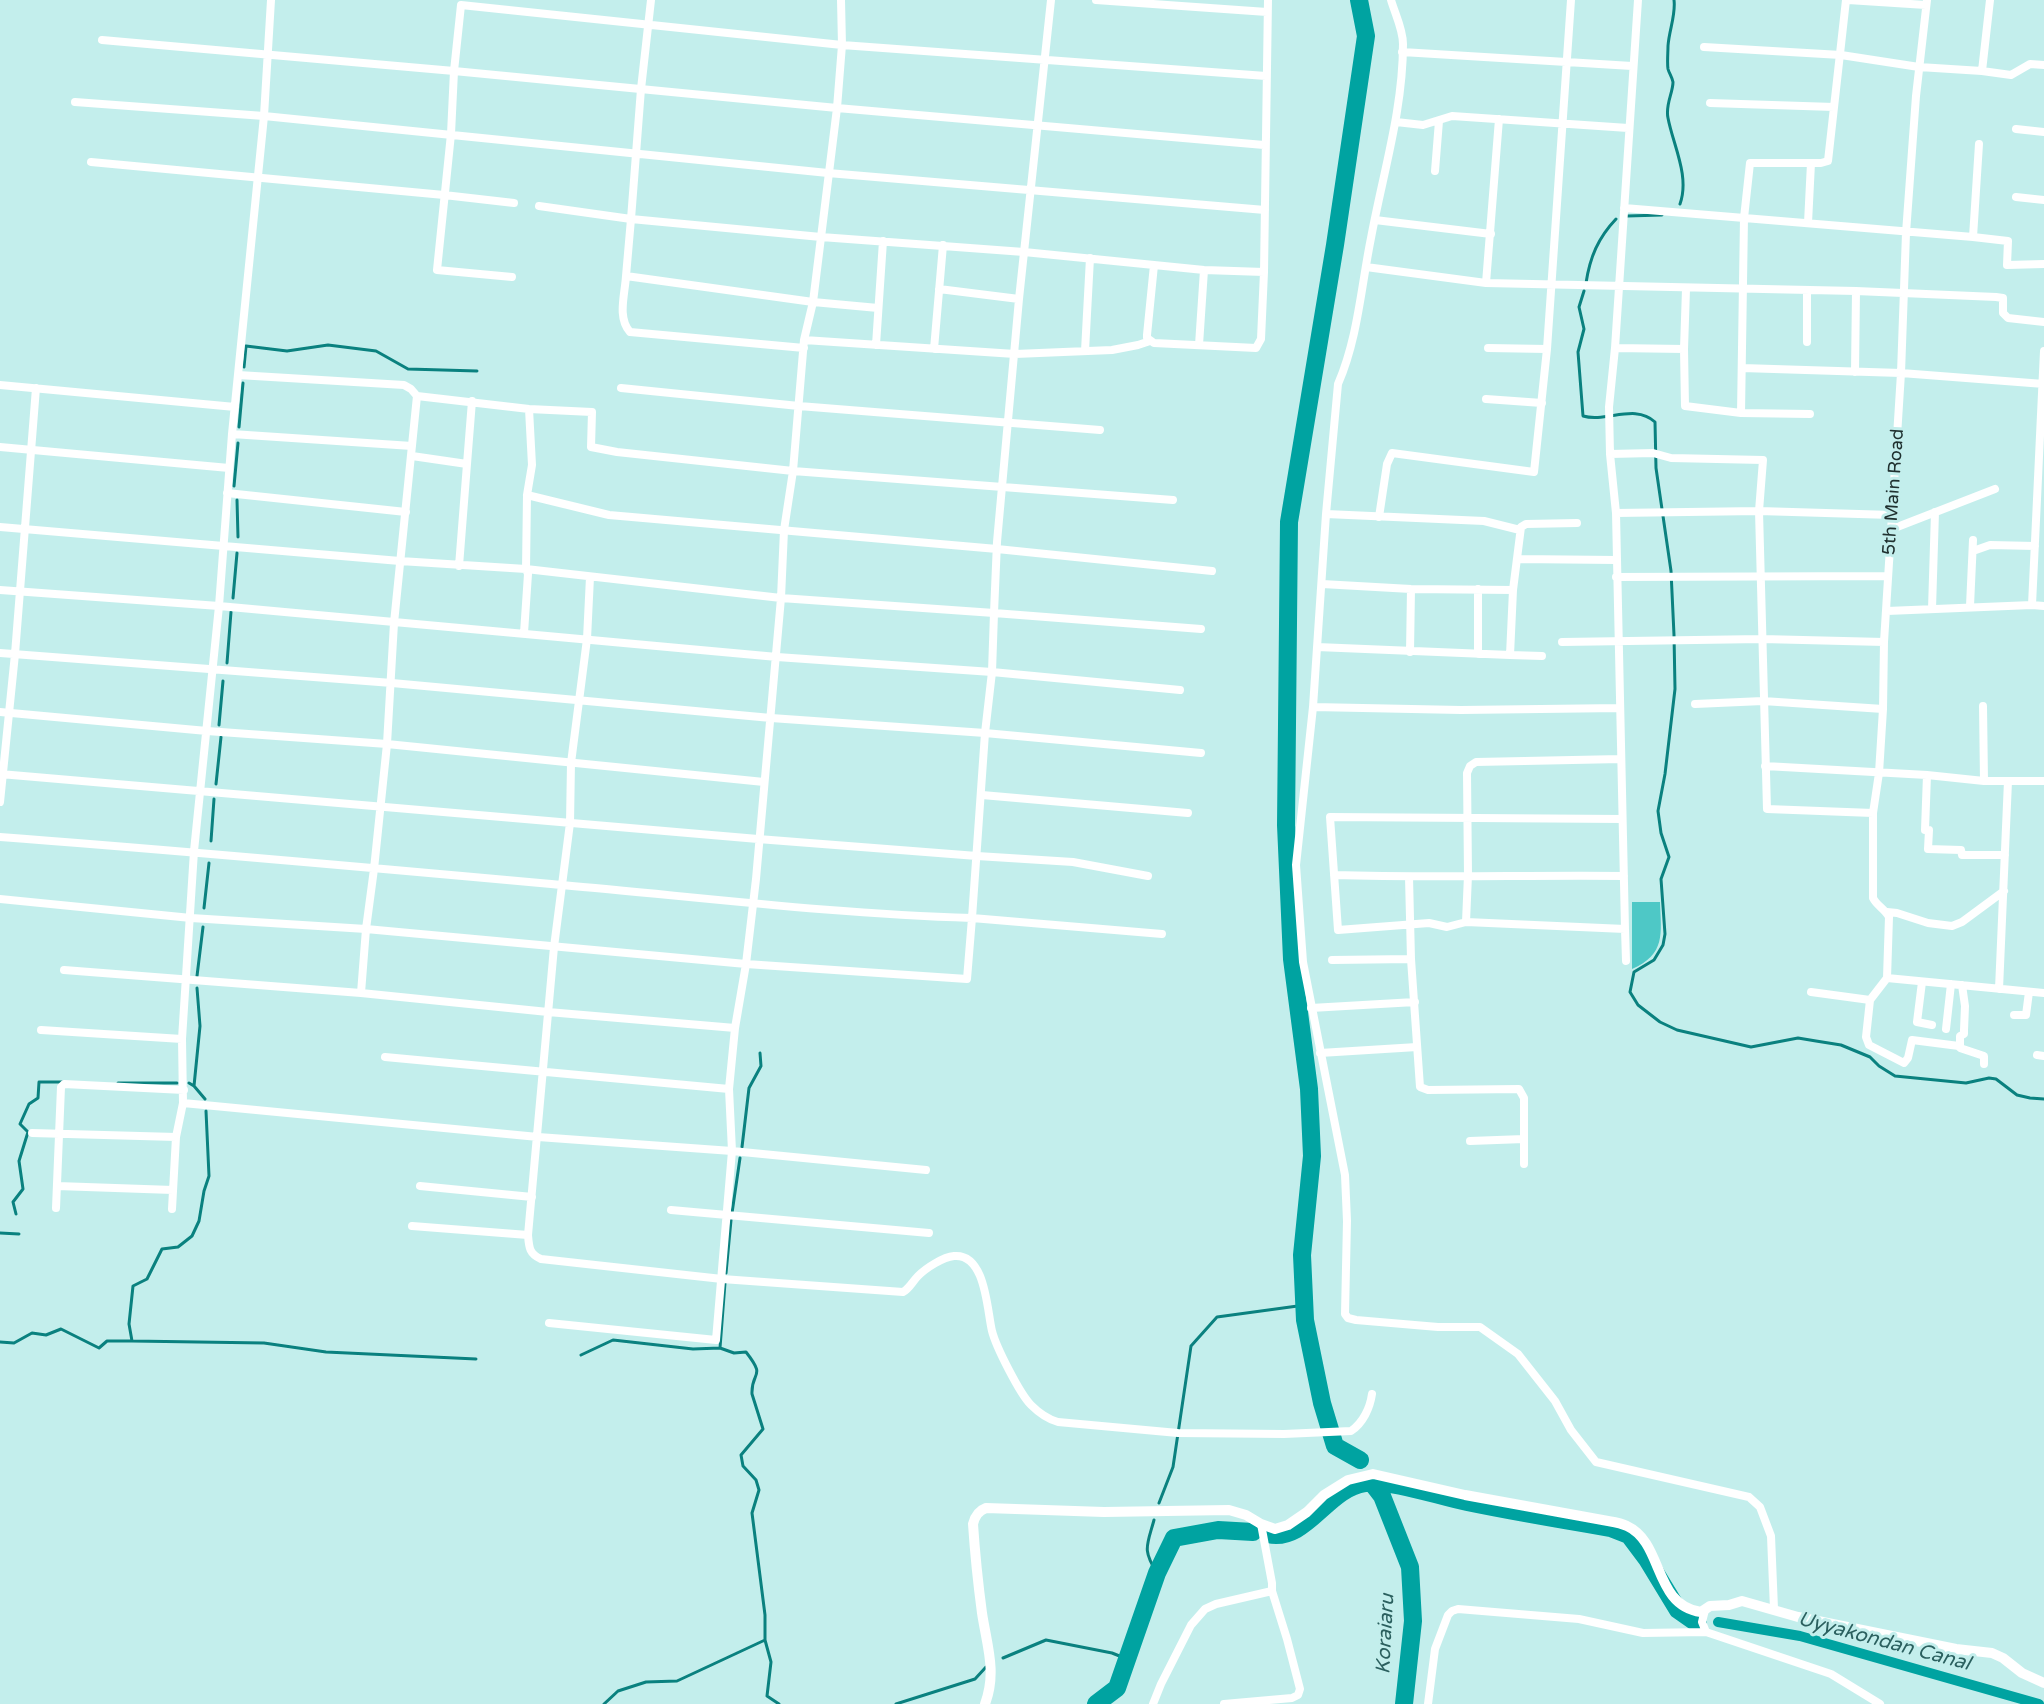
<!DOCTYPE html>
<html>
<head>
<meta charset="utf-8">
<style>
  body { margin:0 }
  canvas { display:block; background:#c3eeec }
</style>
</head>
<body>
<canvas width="2044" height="1704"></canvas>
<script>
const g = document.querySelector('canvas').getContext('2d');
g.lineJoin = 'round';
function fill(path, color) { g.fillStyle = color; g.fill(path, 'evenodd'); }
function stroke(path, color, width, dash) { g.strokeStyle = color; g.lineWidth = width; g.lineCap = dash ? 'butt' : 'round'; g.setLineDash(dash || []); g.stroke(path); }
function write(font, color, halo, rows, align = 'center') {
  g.font = font + ' "Varela Round",sans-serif'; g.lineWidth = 6; g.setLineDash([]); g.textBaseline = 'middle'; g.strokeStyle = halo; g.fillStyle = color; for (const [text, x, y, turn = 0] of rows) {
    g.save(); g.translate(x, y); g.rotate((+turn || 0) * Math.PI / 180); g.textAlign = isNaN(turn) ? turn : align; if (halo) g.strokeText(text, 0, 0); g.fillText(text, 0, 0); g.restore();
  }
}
const green = new Path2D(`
  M1632,902H1660C1661,934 1666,954 1632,969Z`);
const stream = new Path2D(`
  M1674,0C1676,15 1669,30 1668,46C1668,53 1667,62 1668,69C1669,73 1672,77 1673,82C1673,93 1665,105 1668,118C1673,145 1690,176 1680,204
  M1627,216L1662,215
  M1586,283C1590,257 1598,238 1616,219
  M1584,291L1579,307L1584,329L1578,352L1583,416C1606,423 1635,403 1655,422L1656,468L1671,571L1674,635L1675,689L1665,774L1658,811L1661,833L1669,857L1661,879L1665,934L1663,945L1654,960L1634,972L1630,992L1638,1005L1660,1022L1677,1030L1751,1047L1798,1038L1816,1041L1841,1045L1870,1057L1879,1066L1895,1076L1966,1083L1989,1078L1996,1079L2017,1095L2030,1098L2044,1099
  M244,367L246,346L287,351L328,345L376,351L408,369L477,371
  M239,427L243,383
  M234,486L238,443
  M237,500L238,537
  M233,598L237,553
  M227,663L231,612
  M219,725L223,681
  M216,784L221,737
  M211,841L214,799
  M204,908L209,863
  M197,976L203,927
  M118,1083H177
  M189,1083L194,1086L205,1099
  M194,1086L200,1026L197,988
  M742,1147L749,1088L761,1066L760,1053
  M732,1213L740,1158
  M16,1214L13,1202L23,1189L19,1161L28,1132L20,1124L29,1104L38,1098L39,1082H63
  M0,1233L19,1234
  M726,1273L731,1220
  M132,1341L264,1343L326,1352L476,1359
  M0,1342L14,1343L32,1333L46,1335L61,1329L99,1348L107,1341H132L129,1324L133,1286L147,1279L162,1249L178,1247L192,1236L199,1221L204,1191L209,1176L206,1111
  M720,1348L725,1283
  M581,1355L613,1340L693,1349L720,1348L734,1353L746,1352C767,1379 751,1370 752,1394L763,1429L741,1455L743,1466L756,1480L759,1490L752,1513L765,1615V1640L771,1662L767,1696L779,1704
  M1159,1503L1173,1467L1191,1346L1217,1317L1305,1305
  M1154,1520C1147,1546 1142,1549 1157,1573
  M1003,1658L1046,1640L1112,1653L1127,1659
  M604,1704L618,1691L646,1682L677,1681L765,1640
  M896,1704L975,1679L986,1667`);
const canal = new Path2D(`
  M1718,1622L1800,1636L2039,1704`);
const river = new Path2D(`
  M1359,0L1366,36L1335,245L1289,522L1286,825L1292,959L1309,1089L1312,1156L1302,1255L1305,1320L1322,1403L1335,1446L1360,1460
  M1372,1483L1382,1496L1410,1567L1413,1621L1404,1704
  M1268,1534C1306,1543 1327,1488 1365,1483C1395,1480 1437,1496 1467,1502C1515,1512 1563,1520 1611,1528L1629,1535L1647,1559L1678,1610L1698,1624
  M1096,1704L1117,1688L1157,1573L1174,1538L1218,1530L1253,1532`);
const minor = new Path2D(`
  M651,0L641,89L631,219L821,237L1024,252L1204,270L1264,272L1268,0
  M1096,0L1267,12
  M1391,0C1395,14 1403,29 1403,44C1403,110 1383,173 1371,238C1361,287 1358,338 1338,384L1326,514L1313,707L1296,865L1303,962L1345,1175L1347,1221L1345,1314L1348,1318L1356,1320L1438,1327H1480L1518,1354L1555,1401L1571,1430L1596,1462L1749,1497L1760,1507L1771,1536L1774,1609
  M1848,0L1926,5
  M102,40L454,71L451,134L437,270L512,277
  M1704,47L1841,55L1919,67L1982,71L1990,0
  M1402,52L1632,66
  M1982,71L2011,75L2030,64L2044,65
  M75,102L264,116L828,173L1265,210
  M1710,103L1834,107
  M1499,119L1486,283L1856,291L1996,297L2003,298V313L2008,318L2044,322
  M1396,122L1423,125L1452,116L1628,128
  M2016,129L2044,132
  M1264,145L837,108L454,71L461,5L842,45L1266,76
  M91,162L444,195L514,203
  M1435,171L1439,121
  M2016,197L2044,200
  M539,206L631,219L626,276L813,302L878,308
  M1624,208L1973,237L1979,144
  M1375,220L1491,234
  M1808,223L1811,163
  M1973,237L2008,241L2007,265L2044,264
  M1154,265L1147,335V338L1154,343L1256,348L1261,339L1264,272
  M1366,267L1486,283
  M626,276C625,294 617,318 630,332L804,348
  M939,289L1019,299
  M1807,290V342
  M804,340L1015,354L1112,350L1138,345L1150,341
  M876,345L883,241
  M1199,345L1204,270
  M1488,348L1547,349
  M1615,348L1684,349L1686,289
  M934,349L943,245
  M1684,349L1685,406L1741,413
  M1085,351L1090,258
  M2044,351L2032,605L2044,606
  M1742,368L1901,373L2044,384
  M1855,372L1856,291
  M238,375L404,385L411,389L417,396L529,409L592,412L591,447L617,452L793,471L1173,500
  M0,385L235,407
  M621,388L799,406L1100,430
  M1486,399L1542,403
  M1810,414L1741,413L1744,218L1750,163H1821L1828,161L1846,0
  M232,434L412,446
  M0,447L229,468
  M1610,454L1653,453L1671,458L1763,460L1759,511L1767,809L1873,813
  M412,456L467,464L472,401
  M227,493L406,512
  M527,495L609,515L997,549L1212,571
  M1616,513L1759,511L1892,515
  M1326,514L1484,521L1520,530
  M1379,517L1387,464L1392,453L1534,472L1547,349L1571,0
  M0,527L400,561L526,569L781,598L994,613L997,542L1019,299L1051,0
  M1892,529L1995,489
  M1973,551L1990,545L2035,546
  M1517,559L1616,560
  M459,566L467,464
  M590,577L587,639L571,763L570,823L554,947L528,1235C529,1247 529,1254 541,1259L722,1279L903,1292C910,1288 912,1282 918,1276C926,1268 943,1257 954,1256C986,1253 987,1311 992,1331C996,1347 1020,1394 1031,1405C1039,1413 1047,1419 1058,1422L1178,1433L1284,1434L1351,1431C1363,1423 1370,1408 1372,1394
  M1616,577L1888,576
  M1322,584L1411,589L1513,590
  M1478,589V654
  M0,590L219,606L777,657L992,672L1180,690
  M1970,606L1973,540
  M1932,609L1935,512
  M1887,611L2032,605
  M524,633L528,574L526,569L527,495L532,465L529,409
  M1562,642L1762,639L1884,642
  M1317,647L1510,655L1513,590L1521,527L1526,524L1577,523
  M1410,652L1411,589
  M0,653L392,683L771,718L985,733L1201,753
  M1510,655L1542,656
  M1695,704L1763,701L1883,709
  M1983,706L1984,781
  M1313,707L1461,710L1620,708
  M0,712L207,731L387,744L764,782
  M1765,766L1927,775L1984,781H2044
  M0,774L758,839L977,856L1073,862L1148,876
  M1927,775L1925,830H1929L1928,849L1961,850L1962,855H2005
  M982,795L1188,813
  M0,802L15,654L36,388
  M1622,819L1330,817L1338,930L1429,923L1447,927L1466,922L1625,929L1616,513L1610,454L1609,407L1615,348L1638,0
  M0,837C187,851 374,868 562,885C698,897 835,914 972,918L985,733L992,672L994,613L1201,629
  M1334,875C1431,878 1527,875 1624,876
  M1409,877L1411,959L1420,1087L1428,1090L1519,1089L1524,1098V1164
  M0,899L191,918L366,929L746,964L967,979L972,918L1162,934
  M1887,912L1897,913L1928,923L1952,926L1962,922L2004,891
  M1466,922L1468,875L1467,773L1470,766L1476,762L1621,759
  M1625,929L1626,961
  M1332,960L1411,959
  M64,970L361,993L548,1012L735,1028
  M1887,978L1889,917C1885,909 1877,906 1873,898V813L1879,773L1883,709L1884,642L1901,373L1906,233L1916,96L1927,0
  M1887,978L1870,1000L1866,1037L1869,1045L1904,1063L1908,1058L1912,1040L1959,1046
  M1887,978L2044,993
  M1922,982L1917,1022L1932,1025
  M1962,985L1965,1006L1964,1030V1034L1960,1036V1048L1984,1056V1064
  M1999,989L2008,781
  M1811,992L1870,1000
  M361,993L366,929L374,869L387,744L394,623L417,396
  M1311,1008L1415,1002
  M2014,1015H2026L2029,992
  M1946,1029L1951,984
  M41,1030L182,1039
  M1320,1053L1417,1047
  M2037,1055L2044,1056
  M385,1057L729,1089
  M183,1103L538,1137L732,1151L926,1170
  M32,1133L176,1137
  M1470,1141L1524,1139
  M57,1186L173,1190
  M420,1186L532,1197
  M56,1208L61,1087L64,1084L184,1090
  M172,1209L176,1137L183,1103L182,1039L194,851L219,606L232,434L264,116L271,0
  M671,1210L929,1233
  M412,1226L528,1235
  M549,1323L716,1340L732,1151L729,1089L735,1028L746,964L756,879L781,598L784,530L793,471L804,340L813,302L837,108L842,45L841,0
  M1705,1610L1702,1622L1706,1632L1831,1674L1880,1704
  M1153,1704L1161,1684L1191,1625L1205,1609L1216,1604L1272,1591V1583L1261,1524
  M1224,1704L1292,1698L1298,1695L1300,1689L1287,1639L1272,1591
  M1428,1704L1435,1649L1448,1615L1452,1611L1458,1609L1579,1619L1643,1633L1706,1632`);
const tertiary = new Path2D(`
  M985,1704C997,1672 987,1646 982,1613C978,1583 975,1554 973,1524C975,1516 978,1511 986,1508L1104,1512L1229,1510L1246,1515L1261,1524L1275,1529L1288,1525L1307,1512L1324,1495L1348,1480L1373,1474L1465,1495L1608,1521C1614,1522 1621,1523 1627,1526C1664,1543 1653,1605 1701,1612L1710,1606L1729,1605L1742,1601L1798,1617L1956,1649L1992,1653L2003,1658L2022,1673L2044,1683`);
const streetNames = [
  ["5th Main Road",1894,492,-86]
];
const waterNames = [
  ["Koraiaru",1386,1634,-87],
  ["Uyyakondan Canal",1884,1642,15]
];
fill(green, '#4ec8c6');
stroke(stream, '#0a817f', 3);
stroke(canal, '#00a3a1', 10);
stroke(river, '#00a3a1', 18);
stroke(minor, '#fff', 8);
stroke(tertiary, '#fff', 10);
write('18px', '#203130', '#c3eeec', streetNames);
write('italic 20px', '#2b605f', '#c3eeec', waterNames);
</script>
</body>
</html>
